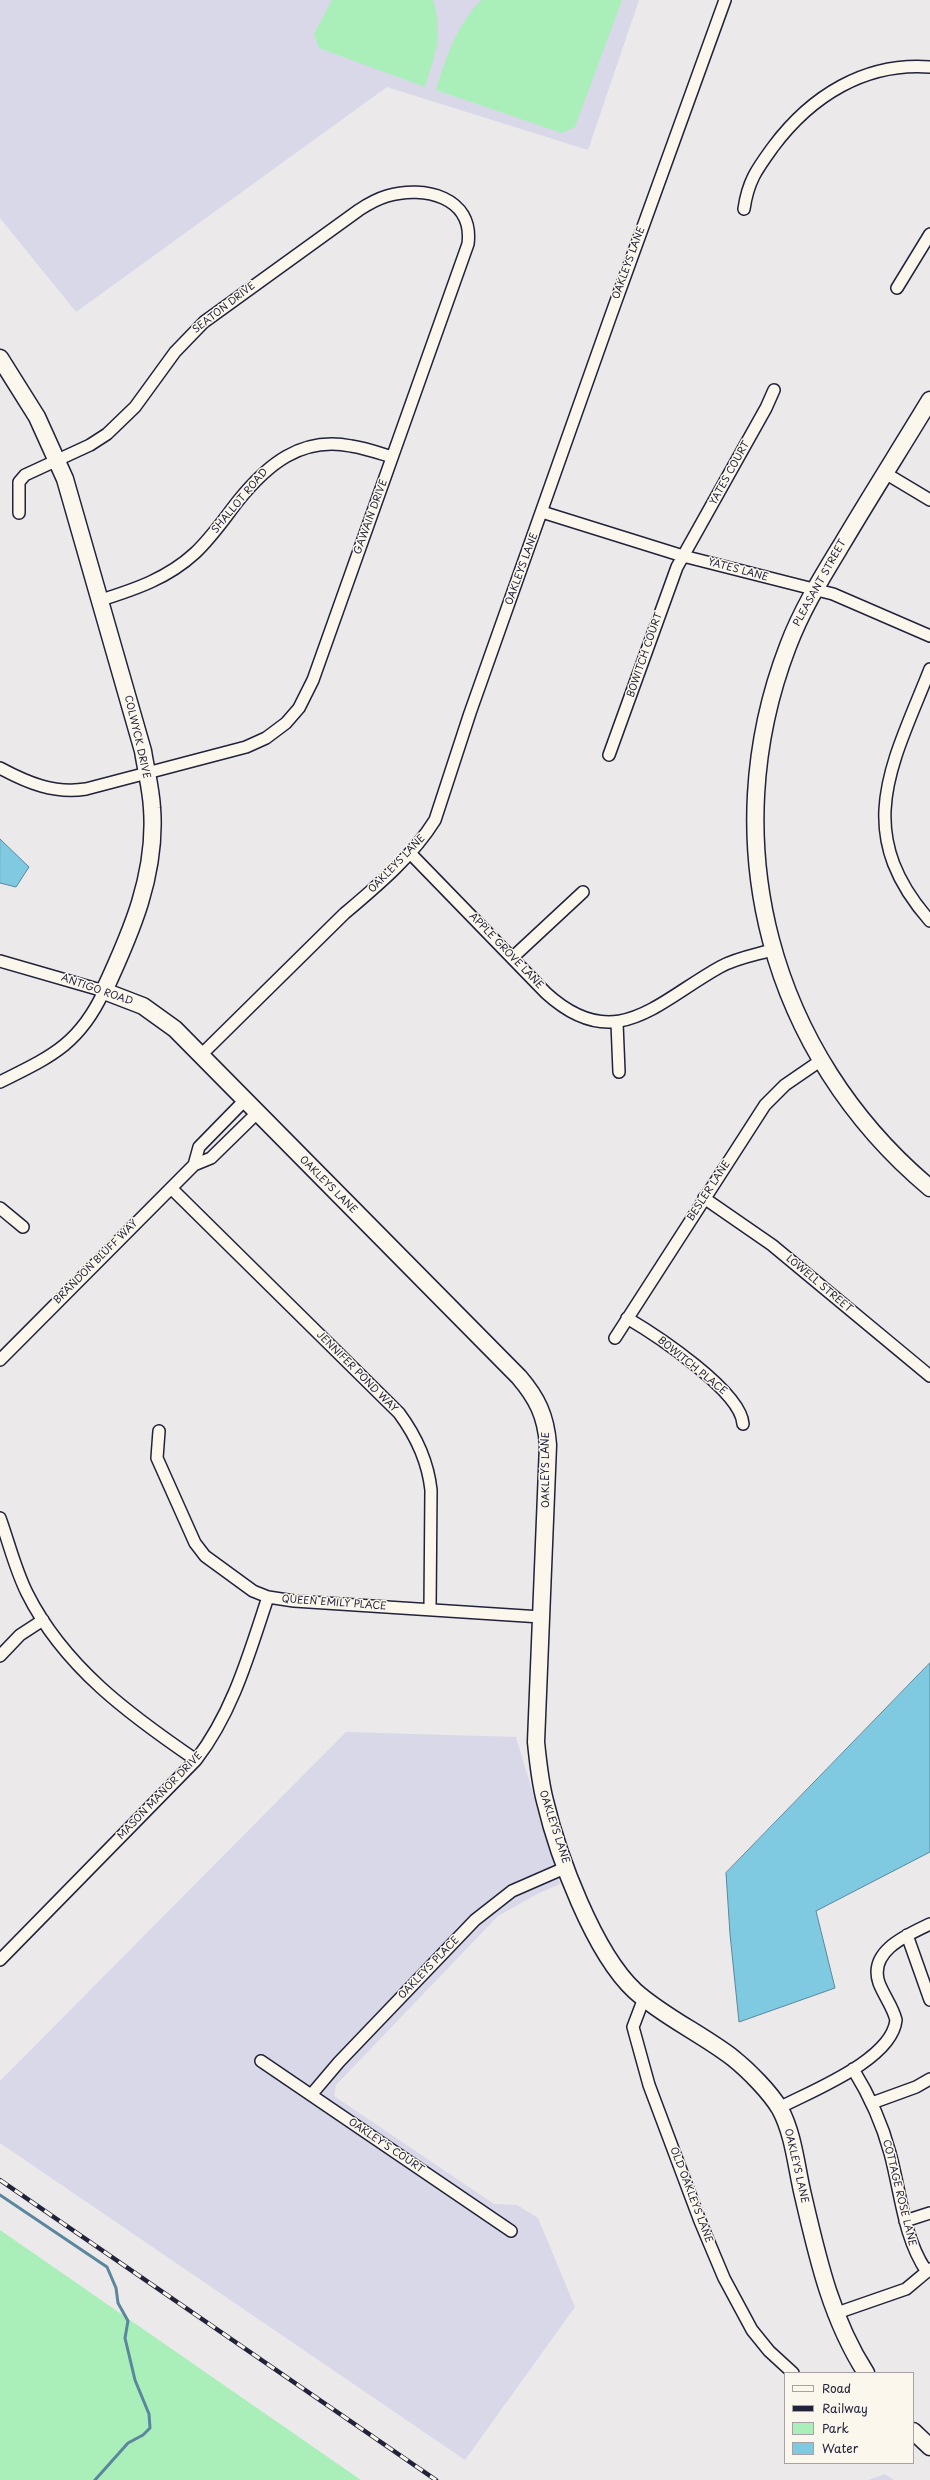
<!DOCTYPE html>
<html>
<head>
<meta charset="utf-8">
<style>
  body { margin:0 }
  #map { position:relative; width:930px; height:2480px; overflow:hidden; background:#ebe9ea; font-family:"Playpen Sans",sans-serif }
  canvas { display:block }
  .legend { position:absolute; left:784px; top:2372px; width:130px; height:92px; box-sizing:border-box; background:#fbf7ec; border:1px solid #a4a2a5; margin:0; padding:5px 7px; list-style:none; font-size:12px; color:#22223b }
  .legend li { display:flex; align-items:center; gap:8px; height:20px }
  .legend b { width:20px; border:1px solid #a4a2a5 }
</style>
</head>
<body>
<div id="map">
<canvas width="930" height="2480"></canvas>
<ul class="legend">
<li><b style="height:5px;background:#fbf7ec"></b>Road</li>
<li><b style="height:5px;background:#22223b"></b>Railway</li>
<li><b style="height:11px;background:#aaefba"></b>Park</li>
<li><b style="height:11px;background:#7fcae0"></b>Water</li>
</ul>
</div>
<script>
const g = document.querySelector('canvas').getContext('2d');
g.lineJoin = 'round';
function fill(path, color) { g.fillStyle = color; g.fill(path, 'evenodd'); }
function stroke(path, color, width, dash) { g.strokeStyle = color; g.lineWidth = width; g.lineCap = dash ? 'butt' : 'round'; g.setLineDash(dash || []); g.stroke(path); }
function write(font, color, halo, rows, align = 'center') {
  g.font = font + ' "Playpen Sans",sans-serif'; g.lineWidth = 3; g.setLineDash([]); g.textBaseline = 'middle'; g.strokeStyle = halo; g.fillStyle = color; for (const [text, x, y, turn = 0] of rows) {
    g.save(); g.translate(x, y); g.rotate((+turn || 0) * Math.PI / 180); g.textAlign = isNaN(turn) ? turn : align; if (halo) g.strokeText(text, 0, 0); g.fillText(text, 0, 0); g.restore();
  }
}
const built = new Path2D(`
  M0,0H639L588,150L387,87L76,312L0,218Z
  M346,1732L516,1737L560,1884L537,1894L498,1916L336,2085L334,2096L494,2204L517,2205L538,2218L575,2307L465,2460L0,2143V2081Z
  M885,2474L894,2480H868Z`);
const green = new Path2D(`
  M332,0H433C444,34 435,54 425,87L319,48L314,34Z
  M481,0H622L575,127L562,133L436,90C446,57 457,25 481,0Z
  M0,2230L361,2480H0Z`);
const water = new Path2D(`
  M0,839L29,867L16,887L0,883Z
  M930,1663V1852L816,1911L835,1988L739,2022L730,1934L726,1873Z`);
const stream = new Path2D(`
  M0,2195L107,2267L116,2288L118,2303L128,2321L125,2338L135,2380L149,2414L150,2428L143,2435L128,2443L95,2480`);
const street = new Path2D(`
  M744,209C748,181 757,169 773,147C811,96 865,62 930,67
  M897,288L930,234
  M885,473L930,500
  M542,512L683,556L833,594L930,636
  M101,600C136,589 168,578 195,553C212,537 224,519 238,501C267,465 301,436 351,446C365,448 379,453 392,457
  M930,669C892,765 851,831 930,921
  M609,755L677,567L766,408L774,390
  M0,768C28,783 54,794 86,789L246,747L266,738L286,723L299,708L313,680L468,244C474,197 424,185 387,196C377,199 368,204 359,210L204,322L175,352L135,407L107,434L90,445L25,475L19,482V513
  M410,853L546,993C615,1056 657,1002 720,967C736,958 755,955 772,950
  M512,958L583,892
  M0,961L104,991C79,1045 50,1057 0,1082
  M617,1023L619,1072
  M201,1055L344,914C377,886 412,857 435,820L470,713L611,315L725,0
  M245,1100L199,1147L194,1165L211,1158L257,1113
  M171,1188L399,1413C416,1436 428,1462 431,1490L430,1609
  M704,1198L772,1245L930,1376
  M0,1208L23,1227
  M627,1318C656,1335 741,1391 743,1424
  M615,1338L765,1105L785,1085L820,1061
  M0,1360L194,1165
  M159,1431L157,1458L195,1543L205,1556L253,1591L268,1597L294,1601L541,1617
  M0,1518C9,1543 15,1569 27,1593C64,1667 130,1715 196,1760
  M0,1656L20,1635L43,1620
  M907,1935L930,2000
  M0,1960L196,1760C233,1712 249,1654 268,1597
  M644,1998L633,2027L649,2085L700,2221L724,2278L752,2330L769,2351L793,2373
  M261,2061L511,2231
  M853,2069C869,2095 882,2123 890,2153C901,2193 903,2237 927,2272
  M311,2095L339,2062L475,1920L512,1891L567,1867
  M872,2103L916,2087L930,2079
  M779,2108C811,2091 892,2060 896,2020C893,2007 884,1996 879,1983C868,1951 907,1935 930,1924
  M905,2221L930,2213
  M834,2314L906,2289L930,2269`);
const secondary = new Path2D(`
  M0,358L37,417L65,479L143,751C146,770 151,789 152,808C157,874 131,933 104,991L143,1006L175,1029L519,1377C537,1398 546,1416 548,1445L536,1742C538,1762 540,1782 545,1801C558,1856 594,1953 635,1991C664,2017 702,2034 733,2058C748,2070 770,2092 780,2109C793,2133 796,2164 802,2191C817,2255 830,2317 866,2373
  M930,400C901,448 871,495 842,544C822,577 802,609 788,646C713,841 770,1054 930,1188
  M913,2431L930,2447`);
const rail = new Path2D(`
  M0,2180L436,2480`);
const streetNames = [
  ["OAKLEYS LANE",629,263,-70],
  ["SEATON DRIVE",224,308,-38],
  ["YATES COURT",730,473,-61],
  ["SHALLOT ROAD",240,501,-50],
  ["GAWAIN DRIVE",371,517,-70],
  ["OAKLEYS LANE",522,569,-70],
  ["YATES LANE",738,570,15],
  ["PLEASANT STREET",820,583,-61],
  ["BOWITCH COURT",645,655,-71],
  ["COLWYCK DRIVE",137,737,77],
  ["OAKLEYS LANE",397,864,-46],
  ["APPLE GROVE LANE",506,951,46],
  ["ANTIGO ROAD",97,990,19],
  ["OAKLEYS LANE",328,1185,45],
  ["BESLER LANE",709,1191,-57],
  ["BRANDON BLUFF WAY",96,1262,-45],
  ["LOWELL STREET",819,1284,40],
  ["BOWITCH PLACE",692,1366,39],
  ["JENNIFER POND WAY",357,1372,45],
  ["OAKLEYS LANE",546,1470,-90],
  ["QUEEN EMILY PLACE",334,1603,4],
  ["MASON MANOR DRIVE",160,1796,-46],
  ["OAKLEYS LANE",554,1827,72],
  ["OAKLEYS PLACE",429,1968,-46],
  ["OAKLEY'S COURT",386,2146,34],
  ["OAKLEYS LANE",796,2166,77],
  ["COTTAGE ROSE LANE",899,2193,76],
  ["OLD OAKLEYS LANE",691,2195,69]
];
fill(built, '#d8d8e8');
fill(green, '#aaefba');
fill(water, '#7fcae0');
stroke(water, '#5a879e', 1);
stroke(stream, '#5a879e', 3);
stroke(street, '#22223b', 14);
stroke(secondary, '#22223b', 19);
stroke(street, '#fbf7ec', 11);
stroke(secondary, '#fbf7ec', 16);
stroke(rail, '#22223b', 4.5);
stroke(rail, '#fbf7ec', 3, [9]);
write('10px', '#22223b', '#fbf7ec', streetNames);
</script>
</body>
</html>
